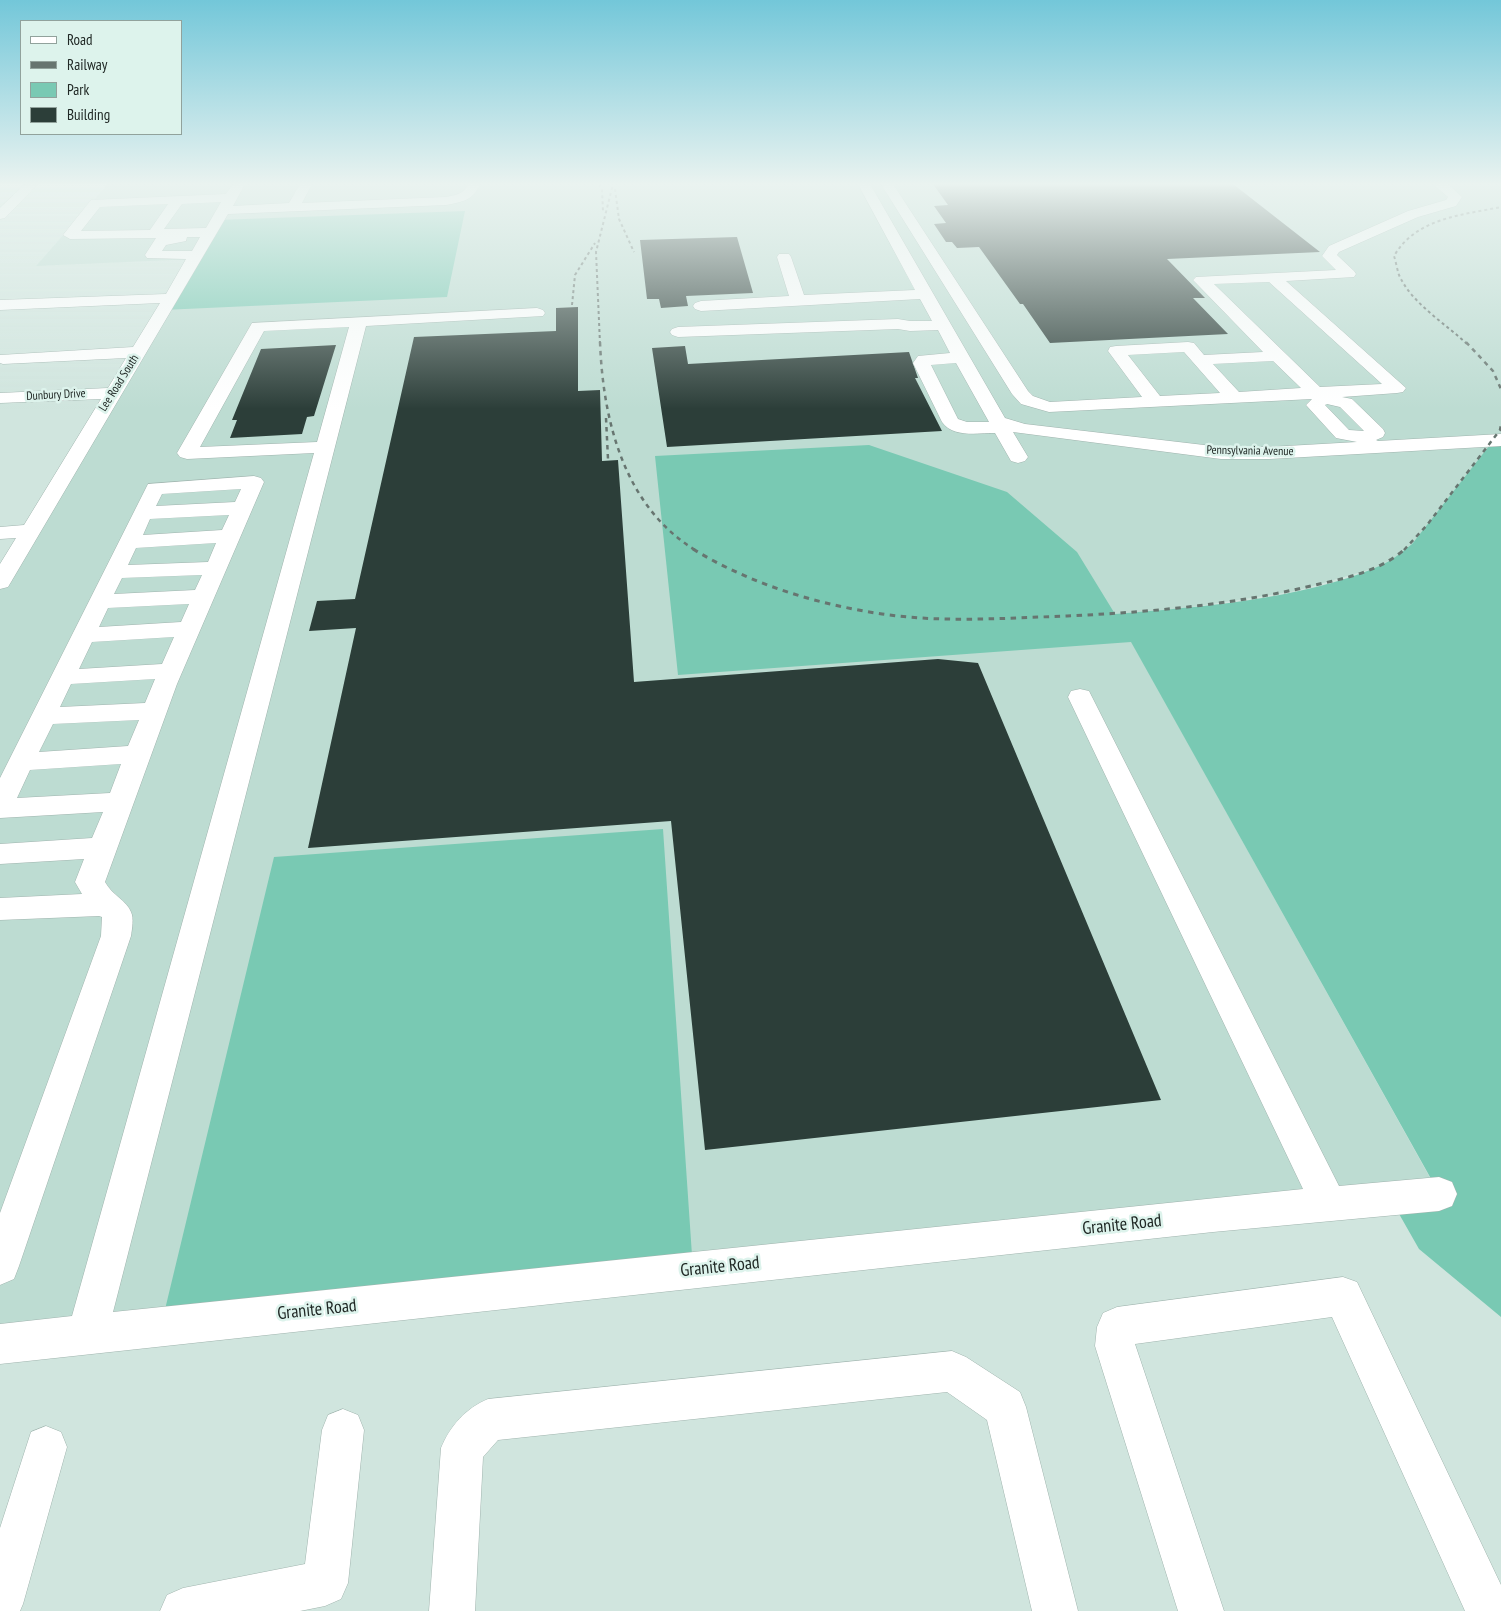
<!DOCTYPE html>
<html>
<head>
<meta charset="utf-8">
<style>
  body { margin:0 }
  #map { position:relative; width:1501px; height:1611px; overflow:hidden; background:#d0e5de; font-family:"PT Sans Narrow",sans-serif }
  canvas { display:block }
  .legend { position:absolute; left:20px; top:20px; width:162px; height:115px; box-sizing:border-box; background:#ddf3ec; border:1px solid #91a29c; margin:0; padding:6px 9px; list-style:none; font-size:15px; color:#202825 }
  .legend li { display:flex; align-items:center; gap:10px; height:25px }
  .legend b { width:25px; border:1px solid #91a29c }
</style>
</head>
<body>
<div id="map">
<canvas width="1501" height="1611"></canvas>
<ul class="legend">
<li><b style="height:6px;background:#fff"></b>Road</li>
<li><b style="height:6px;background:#677570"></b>Railway</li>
<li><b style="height:14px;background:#79c9b3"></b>Park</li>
<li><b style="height:14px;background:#2c3e39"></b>Building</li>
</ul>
</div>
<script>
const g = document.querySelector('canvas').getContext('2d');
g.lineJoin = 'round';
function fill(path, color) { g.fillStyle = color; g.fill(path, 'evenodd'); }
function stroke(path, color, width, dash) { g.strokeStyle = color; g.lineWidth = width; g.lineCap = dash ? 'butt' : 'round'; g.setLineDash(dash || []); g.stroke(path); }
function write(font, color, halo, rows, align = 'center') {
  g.font = font + ' "PT Sans Narrow",sans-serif'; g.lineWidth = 5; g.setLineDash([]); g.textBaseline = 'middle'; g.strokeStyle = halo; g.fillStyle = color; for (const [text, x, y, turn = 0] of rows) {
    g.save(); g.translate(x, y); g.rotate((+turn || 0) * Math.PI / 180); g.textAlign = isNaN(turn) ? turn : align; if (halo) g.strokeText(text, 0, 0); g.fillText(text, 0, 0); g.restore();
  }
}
const built = new Path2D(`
  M108,184H1501V440L1478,461L1412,544L1397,556L1378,567L1296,591L1179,609L1116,614L1439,1194L0,1344V582L194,259L36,266Z`);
const green = new Path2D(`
  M465,211L447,297L163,310L217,220Z
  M1501,440V1317L1419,1249L1390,1198L1439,1193L1131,642L678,675L655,456L869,445L1007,492L1077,552L1115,614C1198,607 1300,600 1377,567C1390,562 1401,553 1412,544L1493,441Z
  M663,829L693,1270L161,1326L274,857Z`);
const building = new Path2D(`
  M933,184H1233L1320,252L1167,259L1205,298H1193L1228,334L1050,343L1023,304H1020L979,247L957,248L952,242H946L934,224L946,223L934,206L948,205Z
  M737,237L753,293L686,296L688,306L661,308L659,299H647L640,240Z
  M578,307V391L600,390L602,461L618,460L634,682L938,659L978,663L1161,1100L705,1150L671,821L308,848L356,628L309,631L317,601L355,599L414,337L556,331V308Z
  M336,345L314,416L307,417L302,434L230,438L237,420H232L261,349Z
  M685,346L688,364L909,352L918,378H915L942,431L667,447L652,348Z`);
const minor = new Path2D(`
  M25,184H38L5,218L0,219V208Z
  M233,184H245L233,206L289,203L300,184H312L302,203L446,197C456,195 464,194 468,184H480C474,200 462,202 446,205L228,214L11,582L8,587L0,589V564L16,538L0,539V527L24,525L101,399L0,403V393L108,388L126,358L3,364L0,363V355L133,347L160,303L0,310V300L166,294L186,259L147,258L145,255L156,238L70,239L63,235L91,200L226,194ZM221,202L206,228L164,229L182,204ZM168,204L150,230L81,231L100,207ZM187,237H200L192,251H162L166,245L186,241Z
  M858,184H870L1005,418L1025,424L1221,447H1269L1357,442L1336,438L1306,405L1312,399L1049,412L1021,404L1012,394L881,184H893L1028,391L1033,396L1050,402L1142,397L1108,351L1110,347L1116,346L1188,342L1194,343L1204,355L1263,352L1196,283L1193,280L1196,277L1336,270L1322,256L1329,246L1408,211L1446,200L1448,197L1433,184H1448L1462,197L1456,206L1418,217L1339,252L1337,255L1354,271L1356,274L1354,277L1286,281L1406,388L1403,392L1397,393L1342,397L1352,399L1383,429L1385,433L1383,437L1376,440L1378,441L1501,434V446L1269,459H1221L1013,432L1028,457L1025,461L1018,463L1011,461L995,433C978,433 953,438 942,422L913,363L918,356L950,353L938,330L910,331L898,329L678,337L672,335L670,332L672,329L678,327L898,319L910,321H932L920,299L701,311L695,309L693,306L695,303L701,301L789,296L777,257L779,254H789L791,257L804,295L915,290ZM1269,282L1382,384L1320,387L1214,284ZM1184,352L1220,393L1160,396L1128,355ZM1273,361L1301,388L1239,392L1213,364ZM956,363L989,422H967L958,419L931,365ZM1327,404L1340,407L1364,431L1349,430L1325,405Z
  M537,308L543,310L545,313L543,316L366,326L113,1312L1303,1189L1068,697L1071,691L1080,689L1089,691L1092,697L1339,1186L1439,1177L1452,1182L1457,1194L1452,1206L1439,1211L1213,1232L0,1364V1324L72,1316L314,453L187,459L180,457L177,453L252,323ZM349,327L317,442L200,447L264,331Z
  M254,476L261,478L264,482L177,684L105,882C112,895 127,901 131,912C134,918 132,929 131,936L19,1266L14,1279L0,1285V1213L101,936L102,917L99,916L0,920V898L82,894L75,882L84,859L0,864V844L92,838L103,812L0,818V778L148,484ZM241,489L235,502L156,506L162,494ZM229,515L222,530L143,535L150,519ZM216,543L208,562L128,565L136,548ZM202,575L195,590L114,594L122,578ZM189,604L181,622L99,627L108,608ZM174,637L162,664L79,669L92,642ZM155,679L145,703L60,707L71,684ZM139,720L128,746L39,752L53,724ZM121,764L110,793L17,798L30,770Z
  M1343,1277L1357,1282L1501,1585V1611H1465L1332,1317L1135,1344L1224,1611H1178L1095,1346L1097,1327L1103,1313L1117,1307Z
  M952,1351L966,1357L1020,1392L1026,1407L1078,1611H1032L987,1420L947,1392L498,1440L483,1457L475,1611H429L441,1448C450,1426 466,1408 488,1399Z
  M343,1409L358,1415L364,1430L348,1583L341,1599L325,1606L300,1611H160L167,1595L183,1588L305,1564L322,1430L328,1415Z
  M46,1426L61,1432L67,1447L23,1604L20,1611H0V1528L31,1432Z`);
const railFar2 = new Path2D(`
  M599,184L602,190L603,211
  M615,189L619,219L634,252
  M572,305L575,275L595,243
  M600,344L596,252L613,184
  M1467,344C1445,323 1412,304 1399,275C1397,269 1396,262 1394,256C1416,218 1462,215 1501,207`);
const railFar1 = new Path2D(`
  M600,342C603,421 624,506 695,550
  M1466,342L1493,371L1501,389
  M606,418L608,459
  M1404,550L1427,525L1500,430L1501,425`);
const rail = new Path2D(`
  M693,549C750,584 816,604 882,614C943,623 1006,618 1067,616C1151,612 1233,605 1315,585C1347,578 1380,571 1405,549`);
const farStreetnames = [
  ["Lee Road South",119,383,-58],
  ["Dunbury Drive",56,395,-3],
  ["Pennsylvania Avenue",1250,451,1]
];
const nearStreetnames = [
  ["Granite Road",1122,1225,-6],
  ["Granite Road",720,1267,-6],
  ["Granite Road",317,1310,-6]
];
fill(built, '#bddcd2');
fill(green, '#79c9b3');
fill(building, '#2c3e39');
stroke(minor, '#a0b4ae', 1);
fill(minor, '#fff');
stroke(railFar2, '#677570', 2, [3, 3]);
stroke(railFar1, '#677570', 2.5, [4.5, 4.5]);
stroke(rail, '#677570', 3, [5.5, 5.5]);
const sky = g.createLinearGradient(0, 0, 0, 409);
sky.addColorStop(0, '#73c7d9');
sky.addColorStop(0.45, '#eaf3f0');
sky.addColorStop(1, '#eaf3f000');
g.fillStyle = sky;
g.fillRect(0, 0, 1501, 409);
write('12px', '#202825', '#ddf3ec', farStreetnames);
write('18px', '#202825', '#ddf3ec', nearStreetnames);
</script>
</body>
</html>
